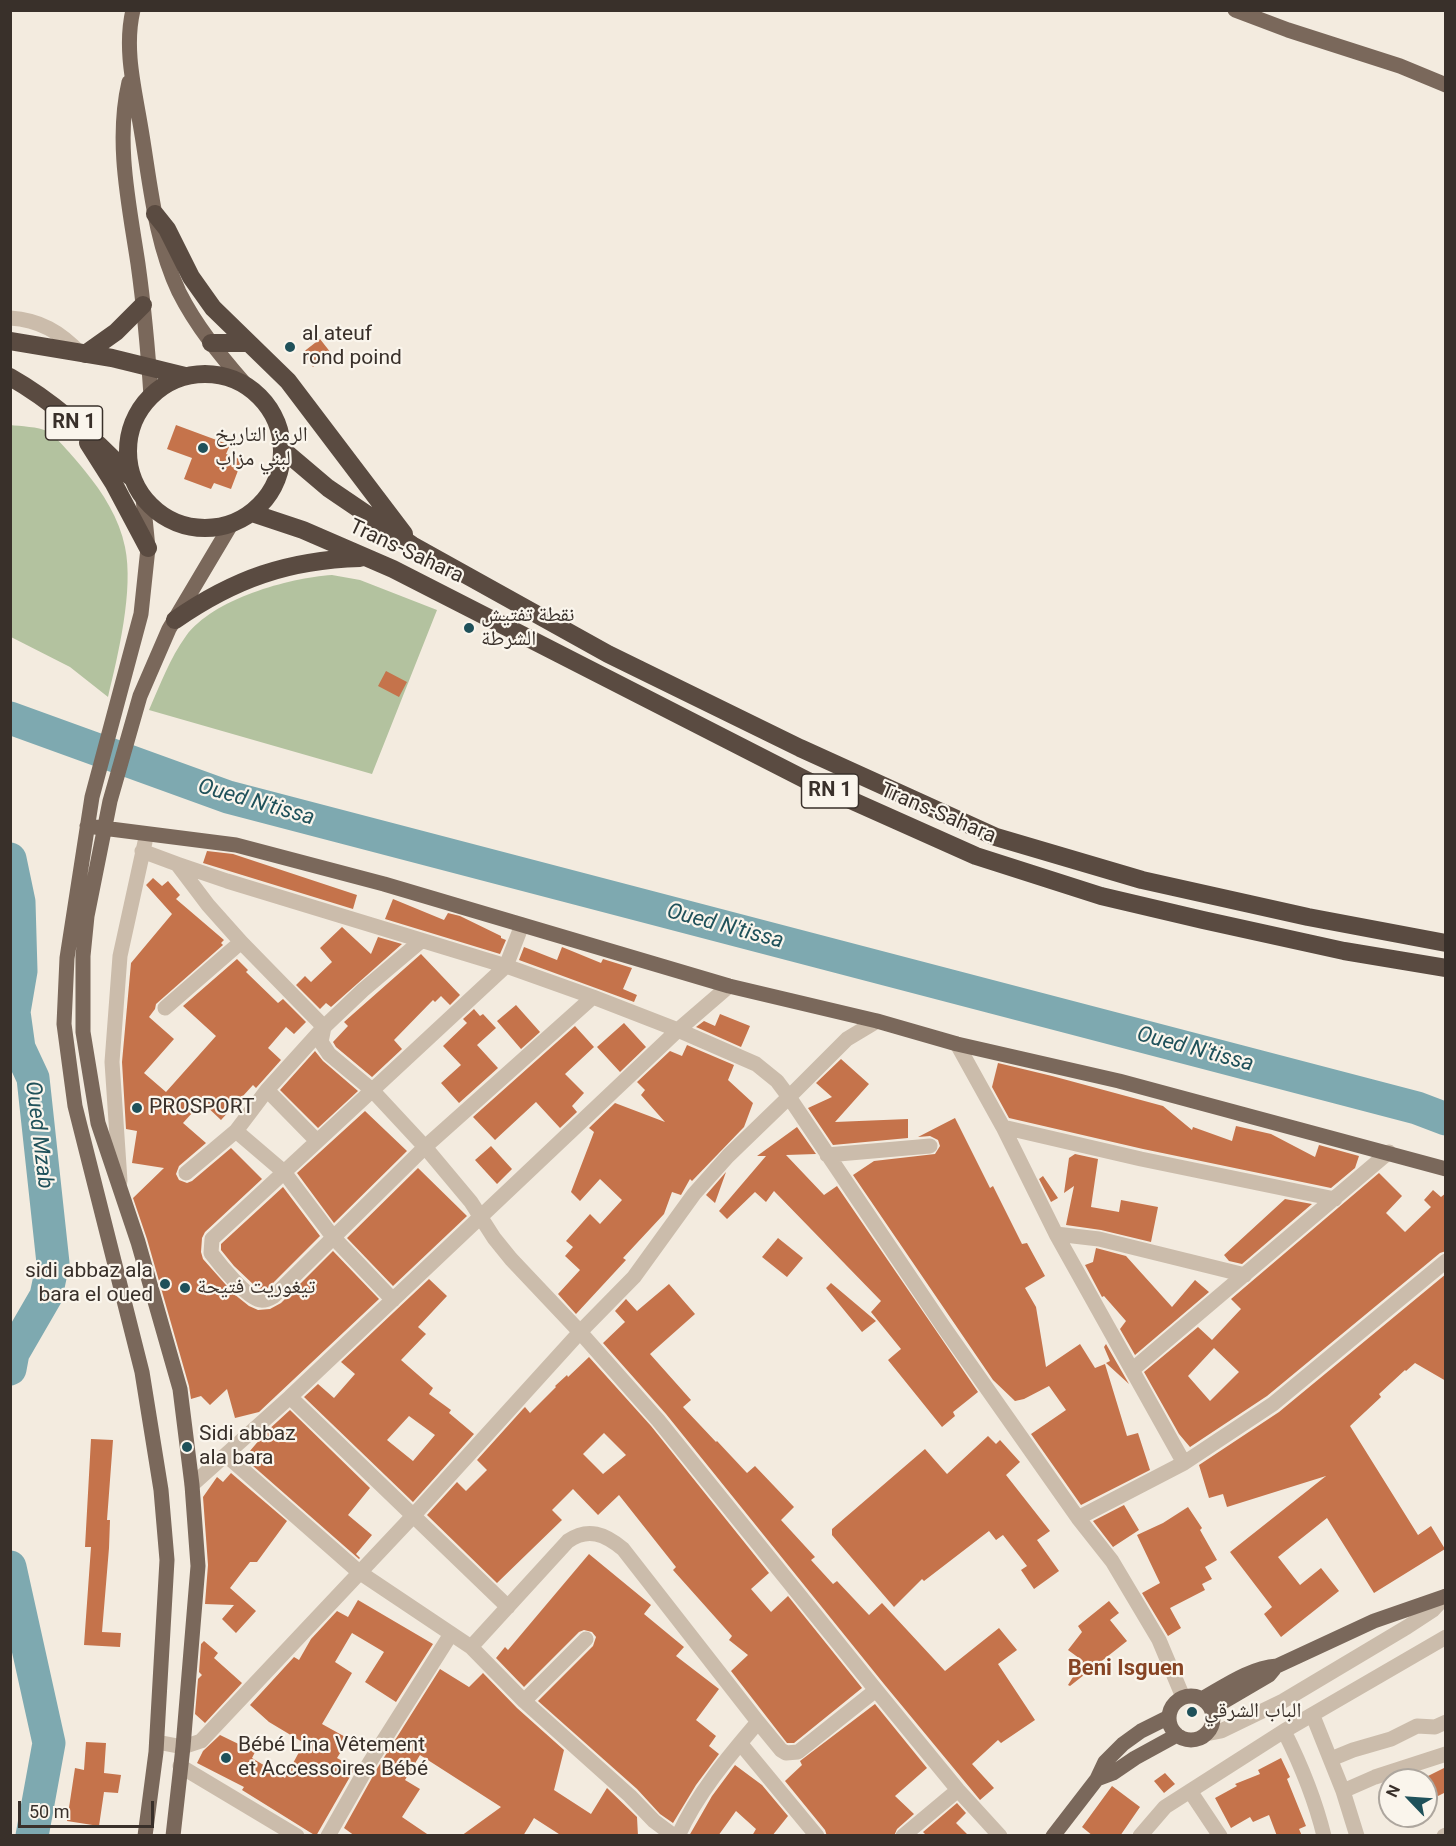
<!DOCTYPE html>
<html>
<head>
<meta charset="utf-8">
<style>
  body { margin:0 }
  #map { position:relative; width:1456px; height:1846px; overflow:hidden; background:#f3ebdf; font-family:Roboto,sans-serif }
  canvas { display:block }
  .frame { position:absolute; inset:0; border:12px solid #39302a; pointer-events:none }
  .north { position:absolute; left:1378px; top:1768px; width:60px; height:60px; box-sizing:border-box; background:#faf5ec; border:2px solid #ada69e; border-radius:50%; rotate:295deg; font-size:16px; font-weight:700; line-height:24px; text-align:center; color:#39302a }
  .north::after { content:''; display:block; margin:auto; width:21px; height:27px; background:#1f515a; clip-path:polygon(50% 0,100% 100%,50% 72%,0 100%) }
  .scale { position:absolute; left:18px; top:1801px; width:136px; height:27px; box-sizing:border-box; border:3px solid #39302a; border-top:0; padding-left:8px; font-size:18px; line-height:21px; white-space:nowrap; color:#39302a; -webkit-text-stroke:4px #faf5ec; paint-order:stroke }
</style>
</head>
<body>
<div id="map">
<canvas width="1456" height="1846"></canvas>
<div class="frame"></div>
<div class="north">N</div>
<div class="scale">50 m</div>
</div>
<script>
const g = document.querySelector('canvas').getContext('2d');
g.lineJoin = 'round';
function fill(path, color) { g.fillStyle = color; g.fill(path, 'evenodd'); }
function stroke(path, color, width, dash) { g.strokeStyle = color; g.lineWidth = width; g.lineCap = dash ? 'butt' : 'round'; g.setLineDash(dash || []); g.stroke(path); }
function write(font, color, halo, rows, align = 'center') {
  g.font = font + ' Roboto,"Noto Naskh Arabic",sans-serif'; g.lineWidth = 4.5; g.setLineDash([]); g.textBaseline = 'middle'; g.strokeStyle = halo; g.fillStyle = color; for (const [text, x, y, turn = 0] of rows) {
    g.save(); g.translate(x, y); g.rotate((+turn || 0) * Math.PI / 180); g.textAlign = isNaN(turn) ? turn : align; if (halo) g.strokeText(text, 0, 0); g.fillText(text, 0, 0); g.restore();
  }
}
const green = new Path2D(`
  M10,425C20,426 39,427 47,431C55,435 78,462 85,471C103,493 119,518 125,547C134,590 118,655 108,697L70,667L11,637Z
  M332,575L360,580L437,610L372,774L149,710C160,685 170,658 186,636C213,599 288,578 332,575Z`);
const river = new Path2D(`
  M10,718L228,797L1417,1108L1446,1119
  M10,859L19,902L21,971L14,1012L19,1048L33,1078L53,1263L46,1296L13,1353L10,1369
  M10,1567L49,1743L32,1836`);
const building = new Path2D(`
  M320,339L331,353L313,367L302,353Z
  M176,425L230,445L226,454L242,460L231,489L214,483L211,489L184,479L192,458L167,449Z
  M386,671L407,682L399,697L378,686Z
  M207,851L233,854L357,895L353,909L203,863Z
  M153,878L162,886L168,881L180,895L176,899L224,940L221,943L223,945L156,1004L155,1009L149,1017L174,1039L144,1073L166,1092L216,1036L183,1006L237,959L248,970L246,972L278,1003L283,999L306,1022L294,1034L286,1027L268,1048L281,1060L256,1088L253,1085L221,1120L202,1102L183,1123L206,1143L179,1166L176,1174L179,1180L187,1183L192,1181L231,1148L262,1179L205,1232L202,1238L201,1252L203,1259L234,1294L249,1306L258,1310L270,1309L281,1303L333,1251L379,1299L259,1412L235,1418L227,1389L210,1405L201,1396L191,1399L189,1386L147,1239L133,1198L164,1168L132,1163L137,1131L126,1129L122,1062L131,963L172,914L146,885Z
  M393,899L444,920L448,913L460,916L501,936V938L506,940L500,954L385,919Z
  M342,927L371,954L378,937L402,944L331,1007L326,1003L320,1009L296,985L305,976L311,982L332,962L320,948Z
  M524,947L557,960L562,947L601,963L603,959L632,968L623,989L637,995L634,1002L519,960Z
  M421,954L460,995L450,1005L441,996L435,1002L433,1000L394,1040L402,1049L372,1077L336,1047L333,1042L348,1026L344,1022Z
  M516,1005L540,1032L521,1049L497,1021Z
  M474,1009L480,1016L483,1014L496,1028L477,1045L498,1068L459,1103L441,1083L461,1065L443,1046L467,1023L463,1019Z
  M720,1014L750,1026L741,1047L696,1027L704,1021L715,1026Z
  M624,1023L646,1047L620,1072L597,1047Z
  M575,1026L594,1047L565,1074L584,1093L572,1106L577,1112L560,1128L536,1102L495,1140L473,1117Z
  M687,1045L734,1065L728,1080L753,1103L744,1127L692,1181L690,1179L681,1195L672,1192L664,1214L623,1258L626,1260L576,1314L558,1294L580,1270L565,1256L573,1247L566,1241L590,1214L600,1224L622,1200L600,1179L580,1201L571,1192L594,1132L589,1128L615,1103L665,1122L641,1095L645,1090L637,1082L670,1051L682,1056Z
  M315,1051L323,1061L358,1091L318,1128L280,1090Z
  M841,1059L869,1084L835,1122L908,1119V1138L833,1145L808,1108L832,1097L816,1083Z
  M998,1063L1052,1076L1163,1106L1192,1130L1193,1127L1232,1141L1236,1126L1271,1134L1315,1157L1319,1145L1359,1156L1355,1168L1331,1188L1143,1149L1009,1118L992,1087Z
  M365,1111L407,1151L334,1223L297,1173Z
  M955,1118L990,1188L993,1186L1022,1244L1027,1243L1045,1276L1025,1288L1036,1307L1046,1367L1080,1344L1095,1368L1105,1364L1127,1436L1138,1433L1150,1470L1081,1505L1031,1434L1066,1410L1049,1386L1024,1399L1015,1401L993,1380L853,1175L874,1161L935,1154L940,1146L938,1140L930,1136L918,1137Z
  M797,1127L816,1154L786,1155L824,1195L837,1186L978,1392L953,1412L955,1416L942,1427L888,1360L901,1349L871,1312L881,1301L774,1191L766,1202L755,1192L727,1219L719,1211L766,1156H757Z
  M491,1146L512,1169L497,1184L475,1160Z
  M1075,1154L1098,1159L1091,1207L1119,1212L1121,1200L1158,1207L1151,1242L1101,1230L1066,1225L1074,1186L1064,1193L1069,1158Z
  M418,1168L467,1216L393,1286L347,1238Z
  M726,1172L715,1203L706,1195Z
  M1379,1173L1402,1196L1386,1213L1405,1232L1431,1207L1424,1200L1433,1190L1441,1197L1446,1193V1251L1440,1253L1267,1396L1190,1447L1179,1434L1144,1372L1198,1327L1212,1340L1241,1309L1231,1299ZM1214,1348L1239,1372L1210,1401L1188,1376Z
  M1043,1176L1058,1198L1051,1202L1039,1179Z
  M283,1187L320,1236L268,1288L262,1290L254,1285L234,1266L221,1250V1244Z
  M1285,1199L1312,1204L1242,1264L1229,1261L1224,1255Z
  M778,1238L803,1258L787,1277L762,1257Z
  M1096,1248L1126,1256L1172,1307L1195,1280L1209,1292L1135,1355L1120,1329L1126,1321L1104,1296L1102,1297L1085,1265L1093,1262Z
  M1446,1274V1381L1415,1363L1406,1371L1405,1370L1379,1394L1381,1397L1350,1426L1418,1535L1431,1526L1445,1549L1374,1593L1327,1518L1278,1557L1300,1585L1321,1568L1339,1591L1281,1637L1264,1614L1272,1607L1230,1552L1326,1476L1227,1507L1223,1494L1209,1498L1199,1465L1279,1412Z
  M429,1279L447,1296L418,1327L426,1334L401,1360L433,1388L429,1394L451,1410L449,1413L474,1434L413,1502L304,1397L318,1384L334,1398L355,1374L341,1362ZM409,1416L435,1435L413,1461L387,1440Z
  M831,1283L876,1321L862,1332L826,1288Z
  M669,1284L695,1314L650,1354L691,1400L683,1407L716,1442L717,1441L747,1473L755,1466L794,1507L781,1520L815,1557L811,1560L833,1584L837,1581L869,1615L882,1603L945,1671L999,1628L1017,1650L998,1664L1035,1720L1001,1743L998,1740L972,1764L994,1788L980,1800L884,1684L666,1414L603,1343L625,1322L615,1311L626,1299L637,1311Z
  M1106,1344L1129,1384L1106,1363L1110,1361L1104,1347Z
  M589,1357L651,1426L769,1573L751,1589L771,1612L788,1596L862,1688L794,1743H787L731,1671L748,1655L729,1640L732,1636L673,1570L676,1567L619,1495L598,1515L573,1489L552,1510L562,1520L497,1583L427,1515L457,1482L466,1491L487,1470L477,1460L523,1409L525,1407L530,1413L556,1387L555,1386L567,1375L568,1377ZM604,1433L626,1455L603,1474L583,1454Z
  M290,1410L370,1488L348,1515L372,1535L356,1554L360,1558L359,1559L244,1458L266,1432Z
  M988,1436L996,1444L1000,1440L1020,1462L1006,1475L1050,1531L1037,1540L1059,1571L1034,1589L1021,1570L1027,1566L1003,1535L996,1540L989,1531L924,1581L922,1579L894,1607L832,1535V1529L925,1449L947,1474Z
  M91,1439L113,1440L107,1520H110L109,1548L102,1632L121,1633L120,1647L84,1645L91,1547H85Z
  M231,1473L287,1521L257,1562H250L230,1588L256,1611L236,1633L222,1619L234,1605L205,1604L208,1565L203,1497L217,1477L223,1482Z
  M1124,1505L1139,1530L1113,1547L1093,1521Z
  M1188,1507L1202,1528L1200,1530L1217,1560L1205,1567L1212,1579L1202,1584L1205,1590L1170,1608L1181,1628L1168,1636L1142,1593L1160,1583L1137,1535L1163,1523Z
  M589,1554L651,1605L644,1614L684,1647L676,1656L719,1689L696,1720L716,1736L709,1746L719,1754L696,1785L673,1823L660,1814L637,1789L538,1701L593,1646L596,1637L592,1632L584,1630L579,1632L524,1687L496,1658L505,1647L508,1650Z
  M358,1600L433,1644L396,1702L365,1682L384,1652L352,1633L335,1662L352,1673L322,1724L349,1739L337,1758L355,1768L316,1836L242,1790L244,1787L197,1763L203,1751L220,1735L255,1752L252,1758L285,1778L304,1743L269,1722L250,1705L294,1657L299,1660L311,1639L337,1611L348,1617Z
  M1109,1601L1119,1613L1110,1620L1127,1641L1070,1686L1068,1685L1083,1661L1068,1650L1082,1632L1078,1626Z
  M204,1641L218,1653L214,1658L242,1683L205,1723L195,1714L198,1679L202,1675L199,1672L201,1644Z
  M440,1669L469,1687L483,1673L517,1708L564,1750L554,1790L591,1814L607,1788L637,1817L638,1836H562L534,1818L523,1836H461L501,1807L420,1755L405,1780L420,1789L402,1817L430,1836H355L344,1828L378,1767Z
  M875,1704L927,1768L895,1796L914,1814L897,1829L894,1836H827L825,1830L785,1781L802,1765L800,1761Z
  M86,1742L106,1743L104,1773L121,1775L118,1793L104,1792L99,1826L67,1821L75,1768L84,1770Z
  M1281,1758L1290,1777L1287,1779L1306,1826L1299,1829L1302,1836H1277L1269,1815L1253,1822L1250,1817L1231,1828L1215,1798L1237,1786L1235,1784L1260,1774L1258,1770Z
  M735,1765L762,1785L788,1816L772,1836H752L756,1829L736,1811L718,1836H689L712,1796Z
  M1446,1767V1792L1426,1802V1777Z
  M1165,1773L1175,1784L1164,1793L1154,1781Z
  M1112,1786L1140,1807L1120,1836H1093L1082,1827Z
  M957,1803L966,1813L956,1823L969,1836H927L923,1832Z`);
const minor = new Path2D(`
  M10,318C40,320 60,332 80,353
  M142,851L177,864L208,905L241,942L324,1027L321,1042L329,1054L372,1090L425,1147L471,1202L494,1238L511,1259L580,1332L658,1420L876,1690L958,1790L1000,1836
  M522,925L506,966L212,1239L211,1253C220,1265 246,1297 260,1300C265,1301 269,1299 274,1296L425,1147L593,997
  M165,1008L241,942
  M877,1021L847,1039L789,1097L943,1326L1078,1518L1112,1561L1159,1640L1183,1697
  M957,1044L1003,1127L1056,1234L1184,1463
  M267,1090L317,1141
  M1003,1127L1141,1159L1335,1199
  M236,1131L284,1172L333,1237L393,1300
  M827,1155L930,1146
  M186,1173L236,1131L267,1090L324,1027L363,990L421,941
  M120,1181L112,1062L120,956L145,842
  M1056,1234L1099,1239L1245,1275
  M1132,1370L1389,1152
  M290,1397L508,1607
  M226,1455L359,1572L471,1647L524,1701L630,1796L654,1821L674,1836
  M192,1485L290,1397L678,1030L729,986
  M1078,1518L1184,1463L1273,1404L1446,1261
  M471,1647L568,1541C588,1527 605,1534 623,1549L758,1722L781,1750L786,1753L798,1752L876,1690
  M524,1701L586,1639
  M1313,1716L1343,1791L1357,1836
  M1284,1731C1301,1765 1315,1799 1324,1836
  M1206,1734L1221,1731L1283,1701L1407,1627L1433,1610L1446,1596
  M157,1742L183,1747L201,1741L413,1516L580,1332L634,1277L694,1194L728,1156L789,1097L777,1081L756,1064L678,1030L593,997L506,966L227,881L177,864
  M740,1743L817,1836
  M1331,1759L1353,1750L1391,1739L1417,1726L1435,1727L1446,1722
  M180,1766L297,1836
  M1190,1791L1220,1836
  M1343,1791L1375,1777L1446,1754
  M328,1836L370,1762L451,1634
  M678,1836C697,1794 728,1757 758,1722
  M903,1836L958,1790
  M1140,1836L1165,1807L1284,1731L1446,1637
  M1444,1836L1446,1835`);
const major = new Path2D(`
  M133,10C124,48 134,87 140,123C150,180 154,239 179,292C196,326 220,355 245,384
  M1235,10L1288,30L1400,66L1446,85
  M129,82C115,142 129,204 138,264C144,307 148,351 151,396
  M143,498L148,548L141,614L92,797L67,958L64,1024L75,1106L142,1372L161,1490L167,1560L156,1752L145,1836
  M87,826L236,845L384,884L729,986L877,1021L957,1044L1119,1081L1446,1169
  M1169 1718a22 22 0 1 1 44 0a22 22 0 1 1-44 0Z
  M1202,1699C1225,1686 1250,1668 1277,1666L1374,1621L1446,1596
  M1211,1709L1269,1675L1274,1669
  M1097,1779L1113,1773L1135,1758L1177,1735
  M173,1836L183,1747L198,1566L192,1485L180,1389L138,1242L98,1123L83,1032V956L87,916L110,801L140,696L169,629L232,523
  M1053,1836L1097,1779L1105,1762L1123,1744L1141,1731L1169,1717`);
const highway = new Path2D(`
  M155,214L167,229L191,277L213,308L288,381L404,534
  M10,341L112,358L185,376
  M211,343H248
  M85,354L116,332L143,305
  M128 451a77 77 0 1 1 154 0a77 77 0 1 1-154 0Z
  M10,377C56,403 95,439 131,477
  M88,443L114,484L148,548
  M282,449L328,488L412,545L608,654L800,748L996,837L1142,880L1308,917L1446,943
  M252,513L303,530L393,569L808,781L976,856L1101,896L1203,920L1344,951L1446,968
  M175,620C234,579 288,560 360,558`);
const markers = [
  [290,347,6,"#1f515a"],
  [203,448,6,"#1f515a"],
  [469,628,6,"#1f515a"],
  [137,1108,6,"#1f515a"],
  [165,1284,6,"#1f515a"],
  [185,1288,6,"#1f515a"],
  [187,1447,6,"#1f515a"],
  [1192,1712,6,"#1f515a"],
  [226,1758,6,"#1f515a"]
];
const shields = [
  [74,423,57],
  [830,791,57]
];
const shieldNames = [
  ["RN 1",74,423],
  ["RN 1",830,791]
];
const poiNames = [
  ["al ateuf",302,335],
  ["rond poind",302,359],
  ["الرمز التاريخ",215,436],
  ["لبني مزاب",215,460],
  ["نقطة تفتيش",481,616],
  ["الشرطة",481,640],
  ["PROSPORT",149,1108],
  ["sidi abbaz ala",153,1272,"right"],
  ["bara el oued",153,1296,"right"],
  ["تيغوريت فتيحة",197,1288],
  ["Sidi abbaz",199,1435],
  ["ala bara",199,1459],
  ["الباب الشرقي",1204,1712],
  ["Bébé Lina Vêtement",238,1746],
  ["et Accessoires Bébé",238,1770]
];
const streetNames = [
  ["Trans-Sahara",406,552,25],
  ["Trans-Sahara",938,814,23]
];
const waterNames = [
  ["Oued N'tissa",256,803,16],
  ["Oued N'tissa",725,927,15],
  ["Oued N'tissa",1195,1050,15],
  ["Oued Mzab",38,1135,83]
];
const neighbourhoodNames = [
  ["Beni Isguen",1126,1669]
];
fill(green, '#b3c29f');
stroke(river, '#7ea9b0', 33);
fill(building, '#c5734b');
stroke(minor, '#cbbcab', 15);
stroke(major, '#7a685b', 15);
stroke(highway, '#5a4b41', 18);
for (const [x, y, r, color] of markers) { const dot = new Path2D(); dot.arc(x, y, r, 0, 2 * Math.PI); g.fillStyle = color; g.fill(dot); stroke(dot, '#faf5ec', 2); }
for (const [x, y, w] of shields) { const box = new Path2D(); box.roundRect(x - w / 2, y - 17, w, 34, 4.5); g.fillStyle = '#faf5ec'; g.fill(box); stroke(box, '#39302a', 1.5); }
write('bold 20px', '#39302a', null, shieldNames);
write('21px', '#39302a', '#faf5ec', poiNames, 'left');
write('21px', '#39302a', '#faf5ec', streetNames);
write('italic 22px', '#1f515a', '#faf5ec', waterNames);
write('bold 22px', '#874424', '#faf5ec', neighbourhoodNames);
</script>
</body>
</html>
